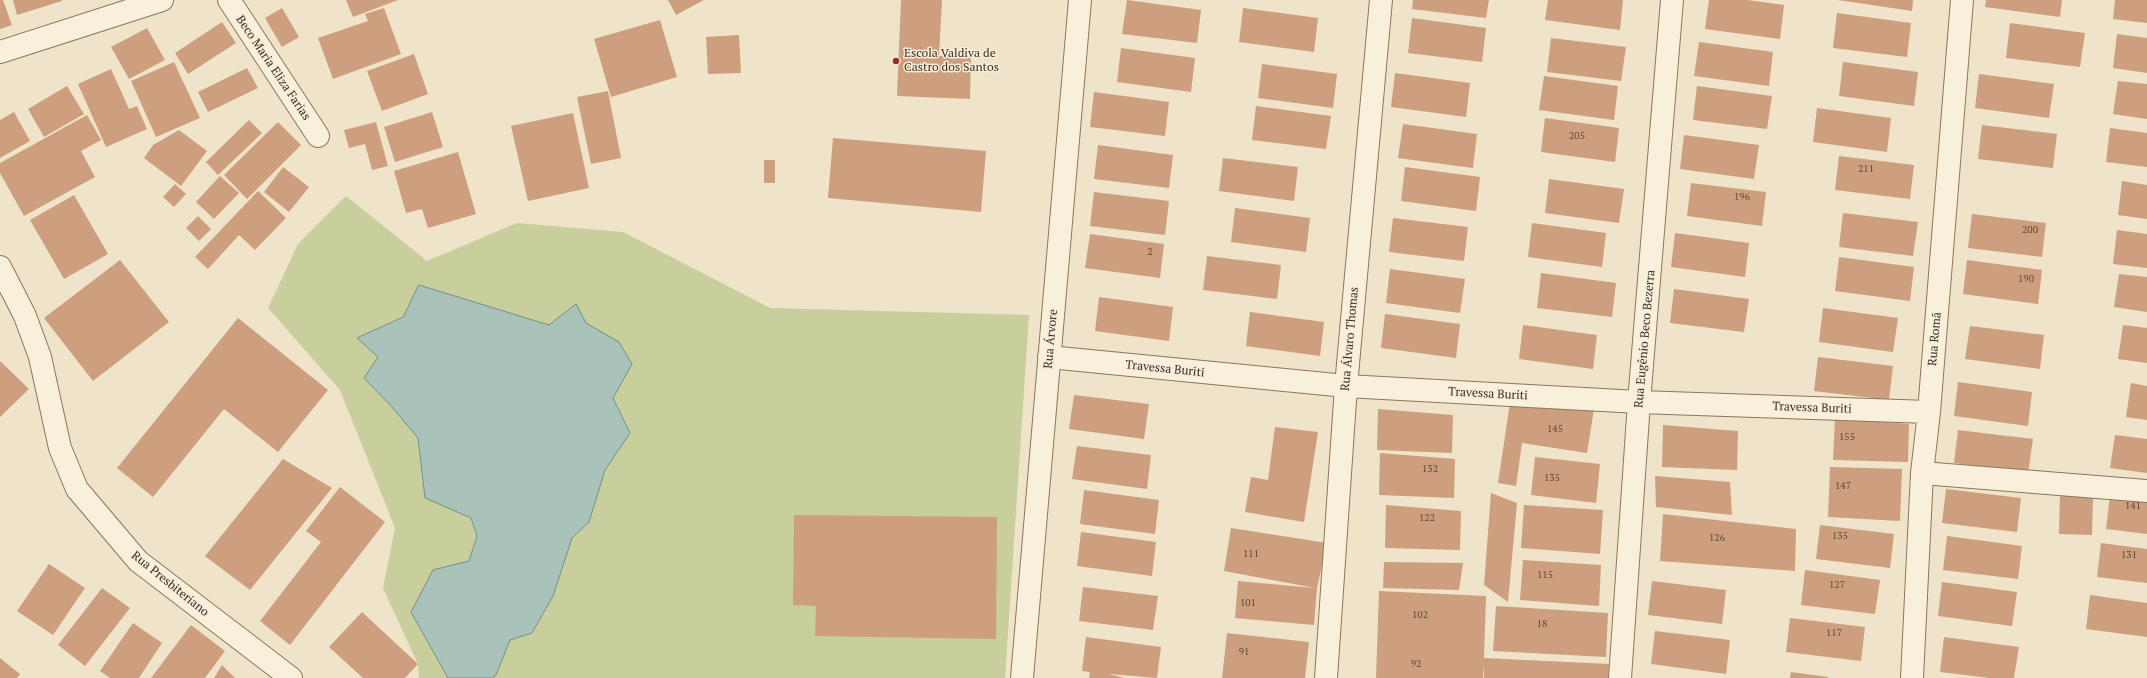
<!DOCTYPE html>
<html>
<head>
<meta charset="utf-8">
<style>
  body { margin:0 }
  canvas { display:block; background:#efe3c9 }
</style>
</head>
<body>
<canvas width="2147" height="678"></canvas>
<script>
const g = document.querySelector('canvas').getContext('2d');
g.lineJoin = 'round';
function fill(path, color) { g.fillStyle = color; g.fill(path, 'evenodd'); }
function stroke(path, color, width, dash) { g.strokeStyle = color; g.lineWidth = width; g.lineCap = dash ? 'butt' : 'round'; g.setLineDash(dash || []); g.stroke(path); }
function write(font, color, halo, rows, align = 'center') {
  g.font = font + ' "PT Serif",serif'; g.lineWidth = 3; g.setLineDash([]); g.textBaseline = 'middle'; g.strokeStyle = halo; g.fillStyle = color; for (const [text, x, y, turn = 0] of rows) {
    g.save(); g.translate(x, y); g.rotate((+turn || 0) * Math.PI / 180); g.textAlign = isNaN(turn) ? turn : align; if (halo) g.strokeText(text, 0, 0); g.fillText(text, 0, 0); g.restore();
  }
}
const green = new Path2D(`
  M346,196L427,261L517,223L623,232L770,308L1029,315L1005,678H419L418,664L383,588L395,528L340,390L268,308L298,244Z`);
const water = new Path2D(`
  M419,285L549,325L576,304L586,323L619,342L632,364L613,398L630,433L605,470L589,522L572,538L553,596L532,633L510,640L496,675L493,678H448L411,612L433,570L469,561L477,536L471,518L425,498L418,438L392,407L364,378L378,357L357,338L403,317Z`);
const building = new Path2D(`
  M0,0H3L12,25L0,29Z
  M13,0H62V1L17,15Z
  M346,0H398L353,17Z
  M668,0H704L676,15Z
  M901,0H942L939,56L971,57L970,99L897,96Z
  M1127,0L1201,10L1197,43L1122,34Z
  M1413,0H1489L1486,18L1412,9Z
  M1548,0H1623L1620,30L1545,20Z
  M1709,0H1747L1784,5L1780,39L1705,29Z
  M1838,0H1913L1912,11Z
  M1986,0H2062L2060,17L1985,7Z
  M2115,0H2147V23L2113,19Z
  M282,8L299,37L282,47L265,18Z
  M384,8L401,54L333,79L318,38L368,21L365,14Z
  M1243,8L1318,18L1314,52L1239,42Z
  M1837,13L1911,23L1907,57L1833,48Z
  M1412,18L1486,28L1482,62L1408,53Z
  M660,20L677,77L611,97L594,39Z
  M222,22L236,43L188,74L175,53Z
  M2010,23L2085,33L2080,67L2006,58Z
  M147,28L165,60L129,79L111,47Z
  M2117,34L2147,38V73L2113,68Z
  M739,35L741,73L708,74L706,37Z
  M1551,38L1626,47L1621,81L1547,72Z
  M1699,42L1773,52L1769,86L1694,76Z
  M1121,48L1195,58L1191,92L1117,82Z
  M414,54L428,94L382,111L367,71Z
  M174,62L200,118L156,137L131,81Z
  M1843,62L1918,72L1914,106L1839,96Z
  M1262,64L1337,74L1333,108L1258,98Z
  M247,68L258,88L208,112L198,92Z
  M111,69L129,109L137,106L147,129L106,147L78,84Z
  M1395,73L1470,83L1466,117L1391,107Z
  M1979,74L2054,84L2049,118L1975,108Z
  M1544,76L1618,86L1614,120L1539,110Z
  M2118,81L2147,84V119L2113,114Z
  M67,86L84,114L44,137L28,109Z
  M1697,86L1772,96L1767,129L1693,120Z
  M608,91L621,158L591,164L577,97Z
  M1094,92L1169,102L1165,136L1090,127Z
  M1256,106L1331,116L1326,149L1252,140Z
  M1817,108L1891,118L1887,152L1813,142Z
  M14,112L30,141L0,158V120Z
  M432,112L443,147L395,162L384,127Z
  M573,113L589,188L528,201L511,126Z
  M87,115L101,140L81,151L95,177L24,216L0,173V163Z
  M1545,118L1619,128L1615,162L1541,152Z
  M249,120L262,133L218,175L206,162Z
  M278,122L301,145L247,199L224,175Z
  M376,122L388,166L372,170L365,144L349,148L344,130Z
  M1403,124L1477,134L1473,168L1398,158Z
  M1982,125L2057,134L2053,168L1978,159Z
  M2110,128L2147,133V167L2106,162Z
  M179,130L207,151L181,186L144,158L153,145Z
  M1684,135L1759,145L1754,179L1680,169Z
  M833,138L986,151L981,212L828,198Z
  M1098,145L1173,155L1169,188L1094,179Z
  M458,152L476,214L428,228L422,209L406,213L394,171Z
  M1839,156L1914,165L1910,199L1835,190Z
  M1223,158L1298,167L1294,201L1219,191Z
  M764,160H775V183H764Z
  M283,167L309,187L289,212L264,192Z
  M1405,167L1480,177L1476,211L1401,201Z
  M220,176L239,193L214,219L196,202Z
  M1549,179L1624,189L1619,223L1545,213Z
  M2122,181L2147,185V219L2118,215Z
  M1691,183L1766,192L1762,226L1687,216Z
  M175,184L186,194L174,207L163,197Z
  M258,191L286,218L255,250L239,235L208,269L195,257Z
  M1094,192L1169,201L1165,235L1090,226Z
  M74,195L108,254L64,279L30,220Z
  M1235,208L1310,218L1306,252L1231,242Z
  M1843,213L1918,222L1913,256L1839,247Z
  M1972,214L2046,223L2042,257L1968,248Z
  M198,216L211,229L199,241L186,228Z
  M1393,218L1468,227L1464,261L1389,252Z
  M1532,223L1606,233L1602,267L1528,257Z
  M2117,230L2147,234V268L2113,264Z
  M1675,233L1749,243L1745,277L1671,267Z
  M1090,234L1164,244L1160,278L1085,268Z
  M1207,256L1281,265L1277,299L1203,290Z
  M1839,257L1914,267L1910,301L1835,291Z
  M120,260L169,322L93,381L44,318Z
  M1967,260L2042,270L2038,304L1963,294Z
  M1390,269L1465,279L1460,313L1386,303Z
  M1541,273L1616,283L1612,317L1537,308Z
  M2119,274L2147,277V312L2114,307Z
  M1674,289L1749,299L1744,332L1670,323Z
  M1099,297L1173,307L1169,341L1095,331Z
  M1823,308L1898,318L1893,352L1819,342Z
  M1250,312L1324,322L1320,356L1246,346Z
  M1385,314L1460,324L1456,358L1381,348Z
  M238,318L328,390L278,452L224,409L153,497L117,468Z
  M1523,325L1597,335L1593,369L1519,359Z
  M2123,325L2147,328V363L2118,359Z
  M1970,326L2044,335L2040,369L1965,359Z
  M1818,357L1893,366L1889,400L1814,391Z
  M0,361L29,389L0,417Z
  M1958,382L2032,392L2028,426L1954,416Z
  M2131,383L2147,386V420L2126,417Z
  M1074,395L1149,404L1144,439L1069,429Z
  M1511,396L1594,409L1587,453L1522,443L1516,486L1498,483Z
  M1378,409L1453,415L1452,453L1377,450Z
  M1835,418L1909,424L1908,462L1833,460Z
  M1663,425L1738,431L1737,470L1662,467Z
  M1275,427L1318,432L1304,522L1245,512L1251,477L1268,480Z
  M1958,430L2033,439L2028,473L1954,463Z
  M2115,435L2147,439V473L2110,468Z
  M1077,446L1151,455L1147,489L1072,479Z
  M1380,453L1455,459L1454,498L1379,495Z
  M1535,457L1600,464L1596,503L1531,495Z
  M283,459L332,488L250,590L205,556Z
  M1830,467L1902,469L1900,521L1828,517Z
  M1655,476L1730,482L1732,515L1656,507Z
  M340,487L385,522L290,645L260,621L321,542L306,531Z
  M1946,489L2021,498L2017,532L1942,523Z
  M1084,490L1159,500L1155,534L1080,524Z
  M1491,493L1517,503L1508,602L1484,585Z
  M2060,493L2093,498L2092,535L2059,534Z
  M2110,495L2147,499V534L2106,529Z
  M1386,505L1461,511L1460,550L1385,548Z
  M1524,505L1603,510L1600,554L1521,548Z
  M1663,514L1796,529L1795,571L1660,561Z
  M794,515L997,517L996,639L815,636L816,606L793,605Z
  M1820,525L1894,534L1890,568L1816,559Z
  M1231,528L1327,543L1317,588L1314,625L1235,618L1238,581L1315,588L1224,571Z
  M1081,532L1156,542L1152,576L1077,566Z
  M1947,536L2022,546L2018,579L1943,570Z
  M2101,543L2147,549V583L2097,577Z
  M1523,560L1601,565L1599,606L1520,600Z
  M1384,562L1463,563L1459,590L1383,588Z
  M49,564L85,588L53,635L17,611Z
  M1805,570L1880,580L1875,614L1801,605Z
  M1652,581L1726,590L1722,624L1648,615Z
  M1942,582L2017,592L2012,626L1938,616Z
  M1083,587L1158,596L1153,630L1079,621Z
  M102,588L130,608L85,666L58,645Z
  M1379,591L1486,596L1484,658L1609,664L1608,678H1484V663L1483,678H1376Z
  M2090,595L2147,603V637L2086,629Z
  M1496,606L1608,613L1606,657L1493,651Z
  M362,612L418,664L405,678H363L329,647Z
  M1790,618L1865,627L1861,661L1786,652Z
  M133,623L162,643L139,678H110L100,671Z
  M191,625L225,651L205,678H151Z
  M1655,631L1730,640L1726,674L1651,664Z
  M1227,633L1309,642L1305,678H1222Z
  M1086,637L1161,647L1157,678L1109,674L1124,678H1089L1090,672L1082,671Z
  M1944,637L2019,647L2014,678H1989L1940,672Z
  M0,658L20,674L17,678H0Z
  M222,665L235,678H214Z
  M1791,672L1828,677V678H1790Z`);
const minor = new Path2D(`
  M229,0L318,136
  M0,52L162,0
  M0,267L25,316L40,357L60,448L77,489L138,561L291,678
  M1049,357L1346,386L1639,402L1929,412
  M1922,473L2147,491
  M1022,678L1080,0
  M1326,678L1346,386L1381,0
  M1620,678L1639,402L1672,0
  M1912,678L1922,473L1929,412L1962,0`);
const markers = [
  [896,61,4,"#9b2c2e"]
];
const numberNames = [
  ["205",1577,136],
  ["211",1866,169],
  ["196",1742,197],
  ["200",2030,230],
  ["2",1150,252],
  ["190",2026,279],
  ["145",1555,429],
  ["155",1847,437],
  ["132",1430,469],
  ["135",1552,478],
  ["147",1843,486],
  ["141",2133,506],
  ["122",1427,518],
  ["135",1840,536],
  ["126",1717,538],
  ["111",1251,554],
  ["131",2129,555],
  ["115",1545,575],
  ["127",1837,585],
  ["101",1248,603],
  ["102",1420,615],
  ["18",1542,624],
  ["117",1834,633],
  ["91",1244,652],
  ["92",1416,664]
];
const poiNames = [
  ["Escola Valdiva de",904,54],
  ["Castro dos Santos",904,68]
];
const streetNames = [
  ["Beco Maria Eliza Farias",273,68,56],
  ["Rua Árvore",1051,339,-85],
  ["Rua Álvaro Thomas",1350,339,-85],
  ["Rua Eugênio Beco Bezerra",1645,339,-85],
  ["Rua Romã",1935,339,-85],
  ["Travessa Buriti",1165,369,6],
  ["Travessa Buriti",1488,394,3],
  ["Travessa Buriti",1812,408,2],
  ["Rua Presbiteriano",170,584,39]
];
fill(green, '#c8ce9c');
fill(water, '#a9c3bb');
stroke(water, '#709289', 1);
fill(building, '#cd9f7e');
stroke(minor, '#8c755d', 24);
stroke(minor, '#f9f0dc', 22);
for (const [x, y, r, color] of markers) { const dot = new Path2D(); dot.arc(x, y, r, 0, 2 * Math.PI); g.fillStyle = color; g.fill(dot); stroke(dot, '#f6edd8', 1.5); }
write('10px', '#604a38', null, numberNames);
write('12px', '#3c2e20', '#f6edd8', poiNames, 'left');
write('12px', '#3c2e20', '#f6edd8', streetNames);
</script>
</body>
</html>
